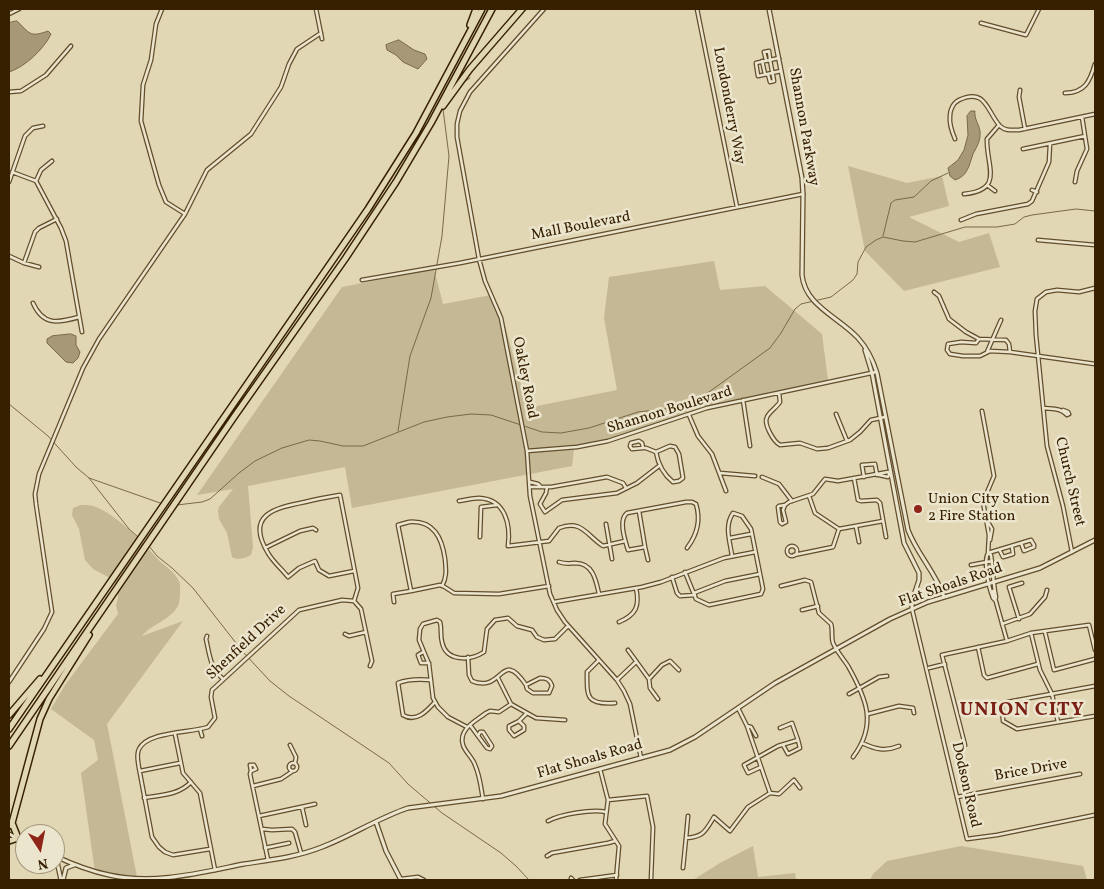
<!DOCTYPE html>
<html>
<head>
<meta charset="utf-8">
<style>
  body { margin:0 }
  #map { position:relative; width:1104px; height:889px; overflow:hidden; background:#e1d7b4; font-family:Vollkorn,serif }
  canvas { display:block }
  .frame { position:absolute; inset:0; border:10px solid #372000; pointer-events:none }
  .north { position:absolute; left:15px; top:824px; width:50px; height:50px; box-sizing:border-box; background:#ece5ce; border:1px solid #a4967c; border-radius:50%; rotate:169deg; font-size:14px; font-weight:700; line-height:20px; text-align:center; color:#372000 }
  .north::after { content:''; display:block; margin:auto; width:18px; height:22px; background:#8f2418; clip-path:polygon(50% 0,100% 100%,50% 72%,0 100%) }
</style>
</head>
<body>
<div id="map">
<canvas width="1104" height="889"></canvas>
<div class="frame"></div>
<div class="north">N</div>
</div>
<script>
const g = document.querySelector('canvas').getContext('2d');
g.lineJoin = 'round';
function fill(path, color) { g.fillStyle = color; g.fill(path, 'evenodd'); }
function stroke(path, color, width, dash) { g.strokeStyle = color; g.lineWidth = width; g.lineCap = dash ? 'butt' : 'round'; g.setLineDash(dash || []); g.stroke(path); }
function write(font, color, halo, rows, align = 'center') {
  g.font = font + ' Vollkorn,serif'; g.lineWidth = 5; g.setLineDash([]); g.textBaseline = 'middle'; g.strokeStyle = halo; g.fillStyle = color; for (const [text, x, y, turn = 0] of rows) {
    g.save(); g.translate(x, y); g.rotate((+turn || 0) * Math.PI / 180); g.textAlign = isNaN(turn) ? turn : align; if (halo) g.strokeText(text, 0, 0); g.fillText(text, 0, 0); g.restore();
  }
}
const green = new Path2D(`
  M848,166L907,183L942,176L949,206L909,217L959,242L989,233L1000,267L904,291L865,251Z
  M714,261L720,290L765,286L822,334L828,380L686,414L628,434L574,448L572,466L352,508L345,467L248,486L253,547L251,555C245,558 238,561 232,557L227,533L219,519L218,511L219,507L233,489L197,495L342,287L434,269L443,304L491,295L501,310L527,408L617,390L604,318L609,277Z
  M81,505C86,505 91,505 96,507C116,515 141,540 155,556C162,565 174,570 179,581C181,584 180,600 179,603C174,619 151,624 142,636L183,621L107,724L137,877L112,878L95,872L81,773L98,760L94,740L51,709L65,685L118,614L116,605L118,598V587L110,578L93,569L85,560L79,529L72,515L73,508Z
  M753,846L758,877L795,873L796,880H693L720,863Z
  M961,846L1083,866L1087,880H870L873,874L887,861Z`);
const water = new Path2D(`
  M17,21C30,33 29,38 48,31L51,34C44,49 25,67 9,72V23Z
  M399,40L414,50L425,54L427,59L418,69L403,62L396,55L387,50L386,45Z
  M971,111H975C974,119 979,124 980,131C981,141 977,146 973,154C969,165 968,176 955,180L950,176L948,168L958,160L964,150L968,135L967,116Z
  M71,334L76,336V345L80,352L78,358L73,363L66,362L47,343V339L52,336Z`);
const stream = new Path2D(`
  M461,84L470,78
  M883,236L891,203L895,200L914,197L931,181L948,173
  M9,404L48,436L76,467L89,478L129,529L138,537
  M398,431L410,356L431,298L442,236L449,156L443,109
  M89,478L163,504
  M177,505L202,502L210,499L239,473L255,461L282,448L309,440L320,441L343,446H363L424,422L447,417L471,414L491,415L542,432L561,433L589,428L638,412L681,407L709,392L770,348L781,333L795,309L801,304L831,297L853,280L857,274L858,262L866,247L876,240L883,237L903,241L915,242L965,227H997L1015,224L1024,217L1032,215L1076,209L1095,211
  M149,546L157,556L172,568L193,588L243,652L270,681L289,696L389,763L408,784L442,813L501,853L516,866L529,880`);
const minor = new Path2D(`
  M162,9L156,24L151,60L143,85L141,121L159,185L166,202L185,214
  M316,9L322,39
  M544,9L470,92L460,111L457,124V137L479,259L485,281L501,318L527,451L530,496L550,594L557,610L565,622L617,680L624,691L630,704L641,758
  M697,9L737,207
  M9,14L19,9
  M981,23L1026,35L1039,9
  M779,58L756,63L758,76L781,71
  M766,60L764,52L769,51L770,59
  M762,61L765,74
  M768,74L770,82L774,81L770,60
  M1020,90L1019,97L1025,129
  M9,92L21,91L46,75L71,46
  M1065,93C1085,93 1090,81 1095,64
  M955,139C952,132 949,124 950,116C950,110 953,103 959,100C986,87 987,112 1000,126C1005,131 1012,130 1019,130L1095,114
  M1023,149L1085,136
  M12,172L36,181L61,228L66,241L82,332
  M36,181L41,170L52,161
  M9,182L25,136L33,128L43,126
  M1075,182L1077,171L1087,149L1082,117
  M987,185L995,191
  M1032,190L1037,192
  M964,194C1005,190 986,166 987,139L999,125
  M961,220L976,214L1028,204L1032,201L1049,162L1050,144
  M1038,240L1095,245
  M9,256L24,263L39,267
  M24,263L35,232L39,228L57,219
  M362,280L460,263L803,194
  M934,292L939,296L949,319L966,332L979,339L1006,340L1009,344L1010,352L1095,364
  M33,303C43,326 58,323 79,317
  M979,339L976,343L961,342L948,344L947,350L950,354L963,356H980L990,351L1010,352
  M987,352L1001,320
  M779,393L780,402C777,407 769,412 767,417C763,424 774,442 780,445L800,443L817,449L828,448L850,440L860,432L871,420L885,417
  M743,400L750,446
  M1044,408C1053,409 1061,408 1067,415L1069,414L1068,412L1063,410
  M982,411L994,476L983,502L989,535L988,553L1031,540L1034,545V547L1024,551L1021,543
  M836,414L847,441
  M689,415L698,436L712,454L726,491
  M639,441L642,443L643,448L632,449L630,446L631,443Z
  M670,446L675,447L679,454L683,478L679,481L673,482C663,474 658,464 656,452Z
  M643,448H646L656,452
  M527,451L577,447L608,441L707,408L876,372
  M720,473L755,476
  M879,475L888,477L889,475
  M762,477L779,484L792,501
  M864,477L862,465L875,464L877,475
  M854,478L858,500L861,501L877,500L880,503L886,537
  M530,482L538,484L540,486
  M530,487H551L607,477L623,483L626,488
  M547,487L546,493L540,504L545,512L562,500L617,493L637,483L659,466
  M809,496L815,513L839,529L883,521
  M459,501C466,500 472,498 479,498C505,499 511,524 508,546L549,541L559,528C582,519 587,536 603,546L625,541
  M785,505L789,502L813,494L825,479L838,481L888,472L889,474
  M785,505L783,510L786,522L782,524L780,522L778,507L779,506Z
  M639,511L645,547L628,550C625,540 618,520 627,513L686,502H692L696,504C701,520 697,535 687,548
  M409,522C434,520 442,538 445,559C446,570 447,577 442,586L440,585L411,591L398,525Z
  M988,522L992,529L990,540
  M606,524L612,559
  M856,527L859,542
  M480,537L481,507L497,505
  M730,538L751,534
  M787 551a5 5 0 1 1 10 0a5 5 0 1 1-10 0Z
  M645,547L648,560
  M265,548L300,531L313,528L316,530
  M1000,551L1003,557L1013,554L1012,547
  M1072,552L1063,506L1047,446L1036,335L1035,311L1037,299L1046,292L1057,290L1079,292L1095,288
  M988,553L991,555C993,570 993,583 996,597L995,600L993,598C989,588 983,562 988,553Z
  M794,555L833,547L839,529
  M559,562C565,564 568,564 575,563C593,563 596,580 599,594
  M971,565L992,561
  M354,571L329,576L319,570L315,561L299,568L288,577C282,569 273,562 268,553C245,515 274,508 305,502C316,499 328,497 340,495L358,588L354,601L361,609L372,661L370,666
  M685,572L696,599L709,605L761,594L763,589L751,529L742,516L733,513C724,526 730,541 732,556
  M672,577L677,593L680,596L695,595
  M443,586L454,593L499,594L549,586
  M781,586L805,580L811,582L819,613L831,624C833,630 831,637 833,643C837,652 843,658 848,666C866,698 878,724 853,757
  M993,591L1007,641
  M694,593L725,581L760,574
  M394,602L393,594L411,591
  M554,602L642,587L661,582L724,558L755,552
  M912,609L967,839L997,835L1095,815
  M802,610L818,606
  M1019,619L1009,587L1022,583
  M619,622C636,615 640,606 636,588
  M1002,624L1030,614L1045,597L1047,590
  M1045,632L1054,670L1095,659
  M1031,633L1040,670L1052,694L1058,722
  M345,634L349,636L366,632
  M207,636L206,639C210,657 210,667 223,679
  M978,647L984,675L987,678L1038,664
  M628,650L649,679
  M423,652L418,655L421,663H429
  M468,657L469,675L472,681C503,694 501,647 526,685
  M599,660L587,672C587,697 586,705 615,703
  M929,668L945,664
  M498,678L511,704
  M540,678C546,678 550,679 552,686L549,693H533L527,689L526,685Z
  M431,680C420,679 408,679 398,683L403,715C416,723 427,711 435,702
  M617,680L636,662
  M9,682L44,629L52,612L36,504L35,494L39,474L83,368L99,339L185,214L207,170L251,134L281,87L289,64L297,49L321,33
  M1095,686L1002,703L1003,721L1017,729L1095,716
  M849,694L879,677L887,676
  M658,699L650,688L649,679L662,665L670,661L679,670
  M868,714L899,706L913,708L914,713
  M519,721L524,726V730L514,736L509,730V726Z
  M519,721L527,713
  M470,725L478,736
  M747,726L751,727L756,736
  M467,727L448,717L438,707L433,698L429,664L419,640L420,629L423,624L437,620L440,622C442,629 440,635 442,642C446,662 470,661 484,652L487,629L495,620L508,618L517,626L532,630L537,637L544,640L555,639L568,626
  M200,729L202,736
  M480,732H483L492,746L490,749L487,748L478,736Z
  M175,734L183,773L200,793L215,870
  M862,743C875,749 885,752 899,746
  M290,745L296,757L295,763
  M783,745L788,754L800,748L798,740
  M965,745L942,655L1007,641L1031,633L1089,625L1095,650
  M289 767a4 4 0 1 1 8 0a4 4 0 1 1-8 0Z
  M761,767L748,773L744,765L778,746L798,740L792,723L780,728
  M600,769L608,800L605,824L619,846L616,880
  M140,771L180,763
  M251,771L250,765H254L256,769L251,771L250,774L268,860
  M253,786L281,779L293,771
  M770,793L779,794L794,780L800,788
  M957,797L1080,774
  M144,798C161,795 179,795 191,782
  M483,799C481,788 480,776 475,765C473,758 465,752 463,745C458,729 476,721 486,713L490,711L499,712L511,704L536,718L565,720
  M608,800L647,796L653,827L651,880
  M302,807L306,825
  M259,816L315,804
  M548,821C561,814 592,809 606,812
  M262,829L272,830L292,829L295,832L301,853
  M686,838L688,816
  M265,848L289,843
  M210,849L173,855L165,852L159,847L152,837L139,768C138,761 136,755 139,749C148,731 191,733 208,727L215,718L211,697L212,690L299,610L342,600L354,601
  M547,856L552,853L608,843L615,841
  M683,868L686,838C703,837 705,832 714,817L730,831L748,807L770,793L747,726L738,708
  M571,878L573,880
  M401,879L418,877L424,880
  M580,880L617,875`);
const tertiary = new Path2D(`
  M769,9L802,178L803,194L802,275C805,306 839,317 858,338C867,348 873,360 877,373L908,530C917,554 936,573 944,597
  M865,350L872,373L904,543L919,573V580L912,601V609
  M376,822L386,851L401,880
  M9,834L25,842
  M55,856C72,864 90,871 109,875C154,885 199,873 244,864C270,860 297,857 322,847C351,836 378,818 408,808L501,796L670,750L695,737L775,683L890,619L928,602L1040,568L1095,540
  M56,857L61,880
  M63,880L66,868L74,865`);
const motorway = new Path2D(`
  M470,25L476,9
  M443,106L470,69L522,9
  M9,715L40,679
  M9,729L368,209L416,133L482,9
  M9,746L234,417L345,259L396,182L431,123L492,9
  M9,826L12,823L40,719L49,699L89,635
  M9,841L18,838L12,823`);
const markers = [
  [918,509,5,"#8f2418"]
];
const streetNames = [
  ["Londonderry Way",728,106,79],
  ["Shannon Parkway",803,127,80],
  ["Mall Boulevard",581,227,-11],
  ["Oakley Road",524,378,79],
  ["Shannon Boulevard",670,411,-17],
  ["Church Street",1069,482,77],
  ["Flat Shoals Road",951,586,-19],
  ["Shenfield Drive",247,643,-43],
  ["Flat Shoals Road",590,760,-16],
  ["Brice Drive",1031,771,-10],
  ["Dodson Road",965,785,77]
];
const poiNames = [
  ["Union City Station",928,500],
  ["2 Fire Station",928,517]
];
const districtNames = [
  ["UNION CITY",1022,711]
];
fill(green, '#c4b895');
fill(water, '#a79977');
stroke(water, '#7a6947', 1);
stroke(stream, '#7a6947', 1);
stroke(minor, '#624e2d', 5);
stroke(tertiary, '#624e2d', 5.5);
stroke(motorway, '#372000', 8);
stroke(minor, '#ece5ce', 2.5);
stroke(tertiary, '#ece5ce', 3);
stroke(motorway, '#e1d7b4', 5);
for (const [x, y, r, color] of markers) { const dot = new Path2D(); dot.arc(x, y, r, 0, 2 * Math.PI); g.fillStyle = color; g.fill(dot); stroke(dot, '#ece5ce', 2); }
write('15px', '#372000', '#ece5ce', streetNames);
write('15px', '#372000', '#ece5ce', poiNames, 'left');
g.letterSpacing = '1px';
write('bold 20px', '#7a1f14', '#ece5ce', districtNames);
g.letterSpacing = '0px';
</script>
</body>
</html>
